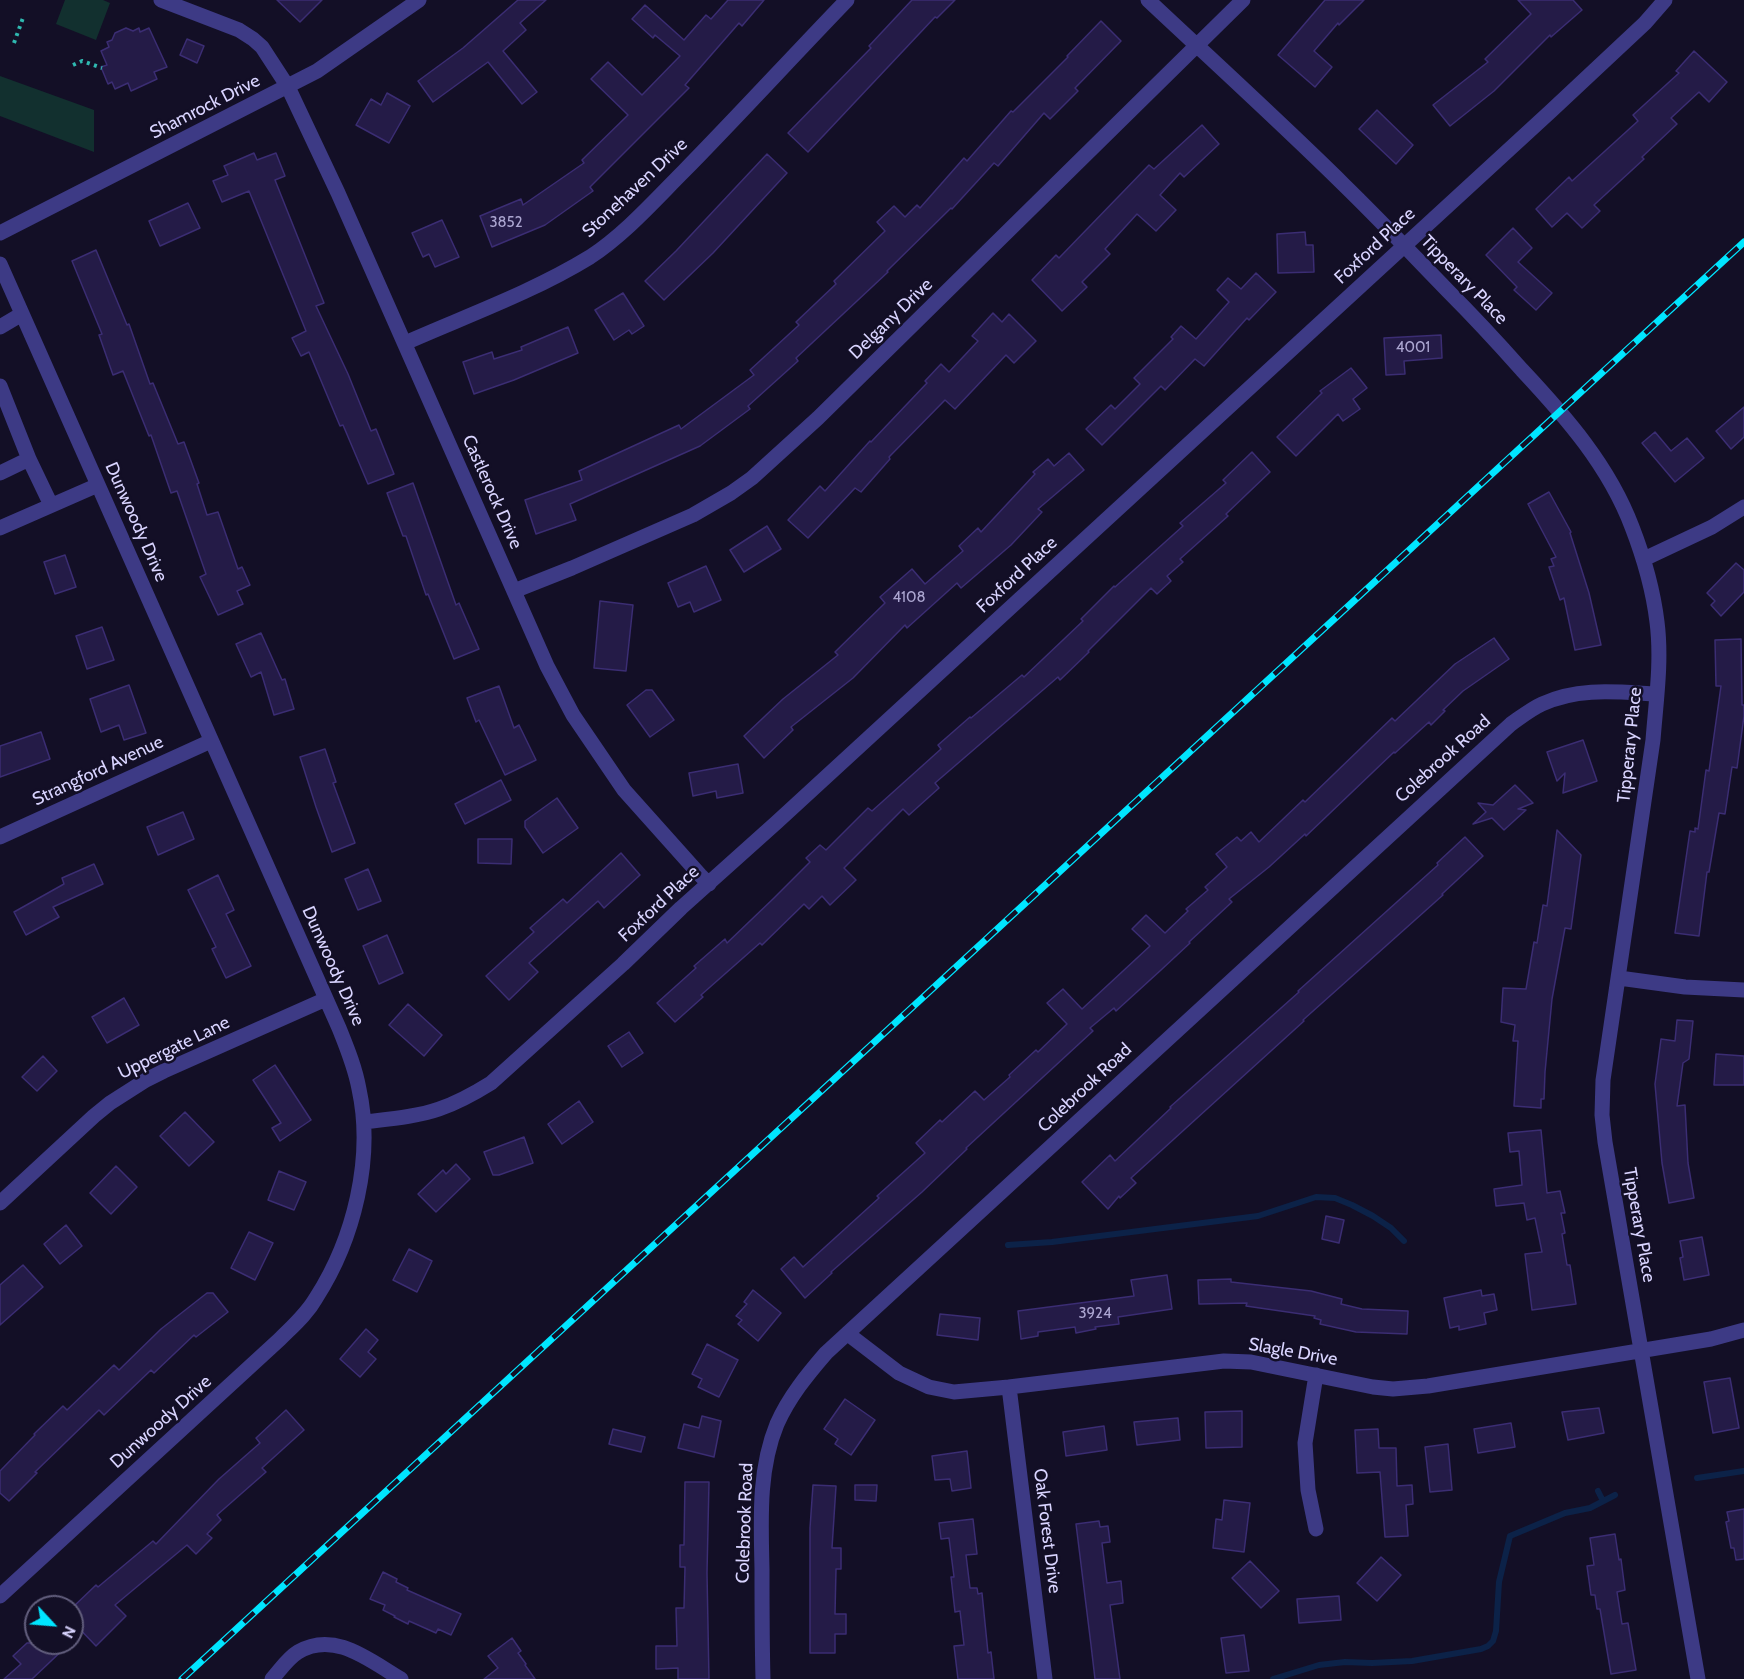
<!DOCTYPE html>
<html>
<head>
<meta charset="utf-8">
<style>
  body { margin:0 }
  #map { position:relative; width:1744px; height:1679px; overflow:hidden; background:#130f26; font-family:Cabin,sans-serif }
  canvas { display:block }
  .north { position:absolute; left:24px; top:1595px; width:60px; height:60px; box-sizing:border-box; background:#130f26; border:2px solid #625e7d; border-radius:50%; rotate:116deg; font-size:16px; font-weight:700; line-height:24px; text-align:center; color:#d9d4ff }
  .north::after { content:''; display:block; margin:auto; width:21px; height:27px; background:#00e5ff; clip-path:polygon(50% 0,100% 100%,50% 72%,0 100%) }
</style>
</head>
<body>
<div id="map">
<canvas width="1744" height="1679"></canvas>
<div class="north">N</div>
</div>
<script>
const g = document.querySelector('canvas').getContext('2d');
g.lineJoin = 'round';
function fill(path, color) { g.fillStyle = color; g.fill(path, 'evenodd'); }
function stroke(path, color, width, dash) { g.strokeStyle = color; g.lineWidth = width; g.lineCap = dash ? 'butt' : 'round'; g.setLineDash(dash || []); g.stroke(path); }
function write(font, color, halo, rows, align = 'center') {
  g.font = font + ' Cabin,sans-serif'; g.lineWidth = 5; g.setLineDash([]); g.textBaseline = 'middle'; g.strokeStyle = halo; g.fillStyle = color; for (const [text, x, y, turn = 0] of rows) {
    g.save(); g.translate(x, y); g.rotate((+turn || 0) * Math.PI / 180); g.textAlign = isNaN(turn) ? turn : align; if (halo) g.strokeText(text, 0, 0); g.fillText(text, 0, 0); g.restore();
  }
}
const green = new Path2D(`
  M65,0H103L110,3L96,40L56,24Z
  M0,76L94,110V152L0,116Z`);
const stream = new Path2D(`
  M1008,1245L1052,1242L1258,1216L1316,1197L1335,1198L1352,1205L1373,1216L1391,1228L1404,1241
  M1697,1478L1744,1471
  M1598,1491L1603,1501
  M1273,1679L1319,1665L1345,1662L1372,1663L1412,1661L1481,1649L1488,1646L1493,1641L1496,1631L1499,1582L1510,1536L1565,1513L1590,1508L1615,1495`);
const building = new Path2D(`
  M277,0H322L300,22Z
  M518,0H546L520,23L526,30L503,51L537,92L522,104L488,62L433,102L418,81L463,48Z
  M728,0H764L742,26L739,23L685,85L689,88L590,187L593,191L545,225L492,247L480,216L521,199L523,205L584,163L582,160L628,115L591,79L608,62L642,95L680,56L655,35L653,38L632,19L645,5L684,40L706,15L711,19Z
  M912,0H955L937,18L935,17L808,152L788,133L871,48L869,46Z
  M1325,0H1364L1339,25L1338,23L1314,51L1332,67L1315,87L1278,55Z
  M1518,0H1573L1582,10L1551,37L1550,35L1494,91L1450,126L1433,105L1488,62L1485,59L1531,14Z
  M1101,21L1121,41L1075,88L1078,91L1050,119L1044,113L998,166L994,163L952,209L951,208L887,271L888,272L796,358L798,361L748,406L750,409L700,446L570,504L576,520L536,534L525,500L582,480L579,471L679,425L681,429L754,375L750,370L799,325L796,322L836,284L834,281L885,231L877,222L894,206L905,217L917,205L920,208L964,158L967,161L1011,111L1013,112L1068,57L1067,56Z
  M126,28L133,31L139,28L140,32L149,28L167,67L154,72L157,79L131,91L128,83L115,89L112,82L108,84L101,67L107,65L101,51L109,47L107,42L112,40L115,33Z
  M187,39L204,46L197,63L180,55Z
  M1694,51L1727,82L1709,102L1699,92L1671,118L1677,124L1642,157L1644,159L1594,205L1600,211L1582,228L1567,213L1552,227L1536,209L1569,177L1572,181L1638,121L1633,115L1679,73L1676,71Z
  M387,93L410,106L389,143L356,125L371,99L381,105Z
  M1377,110L1413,145L1396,164L1359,129Z
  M1202,125L1219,144L1184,177L1180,173L1160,195L1176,210L1156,231L1137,214L1105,249L1110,254L1082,282L1087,287L1062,311L1032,280L1056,255L1059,258L1149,165L1154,169Z
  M254,153L257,160L276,153L285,176L275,180L324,303L316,306L348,374L371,431L376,429L394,474L368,484L343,425L340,426L309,352L301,356L292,338L306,331L249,191L222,202L213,181L228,175L224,166Z
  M767,154L787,173L713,253L664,300L645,281L676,251Z
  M188,203L200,228L160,246L149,221Z
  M442,220L459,257L435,267L429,254L423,257L412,233Z
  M1513,228L1532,248L1518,262L1552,293L1536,310L1514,290L1517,287L1486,255Z
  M1305,232L1306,245H1313L1314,272L1278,273L1277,234Z
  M96,250L127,325L129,324L150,384L153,383L178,444L184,442L199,483L197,484L207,515L218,512L238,569L242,567L250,585L237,591L243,604L218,615L200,577L206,574L177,491L171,493L151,435L149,436L123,371L113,375L99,335L102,334L72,261Z
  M1256,273L1276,292L1249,320L1247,318L1204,366L1195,359L1165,390L1161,386L1102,445L1086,429L1111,405L1115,409L1140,384L1134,378L1173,339L1171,337L1181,326L1196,339L1229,302L1217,290L1228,278L1241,289Z
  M623,293L644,326L632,334L629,330L614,340L595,310Z
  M993,313L1002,322L1009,314L1036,341L1014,363L1006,355L955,409L945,400L889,457L890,459L861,492L855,488L808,538L788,520L820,486L825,491L870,441L871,442L927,383L925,381L941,364L949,372L978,341L972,336Z
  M568,327L578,353L514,380L474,394L463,362L492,352L494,359L522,350L521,347Z
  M1441,335L1442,358L1404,361L1405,374L1386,375L1384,338Z
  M1351,368L1367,388L1353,399L1360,409L1343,421L1338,414L1296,456L1277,437L1322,393L1320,391Z
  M1744,407V437L1731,449L1716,431Z
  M1655,432L1671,451L1687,438L1704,458L1675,482L1642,443Z
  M1252,452L1270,472L1226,514L1228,516L1180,559L1183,562L1167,576L1171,581L1157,594L1151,588L1088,651L1089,652L1060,680L1058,677L935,783L939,788L909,815L903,809L844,868L856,880L830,905L822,896L809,909L804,904L762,945L760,943L701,995L703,997L675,1022L657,1003L696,968L694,966L725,939L727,943L774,898L810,862L806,858L820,845L826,850L868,808L872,811L941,749L938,745L970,717L971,718L1022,675L1024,677L1083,621L1081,619L1114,586L1115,587L1183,526L1180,523L1226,483L1223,480Z
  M1069,453L1084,470L1038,509L1042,512L1011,545L961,588L957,583L907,628L905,625L853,678L791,727L793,730L764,758L744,736L783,699L838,655L835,652L885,603L880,597L912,569L925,584L963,551L959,546L978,528L981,532L1035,474L1033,472L1048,459L1054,466Z
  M413,483L456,605L459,603L479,649L454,659L428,594L426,595L406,536H403L387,493Z
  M1549,492L1571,532L1570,533L1589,593L1601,645L1575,650L1564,598L1560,600L1549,567L1554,566L1551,559L1556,557L1528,504Z
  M767,526L781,549L744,572L730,550Z
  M65,555L76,587L55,594L44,562Z
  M1736,563L1744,570V592L1721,616L1711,605L1715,601L1707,593Z
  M706,566L721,600L694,612L690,602L678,607L668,583Z
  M600,601L633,605L626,671L594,668Z
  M102,627L114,660L87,669L76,636Z
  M261,633L282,680L285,679L294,709L274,715L261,672L251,677L236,644Z
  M1494,638L1509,659L1463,691L1443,710L1445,711L1431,725L1429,722L1395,753L1394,752L1306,836L1305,834L1269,867L1229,899L1232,902L1189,942L1190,943L1161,970L1116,1011L1114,1008L1090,1028L1093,1031L966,1148L967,1149L922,1192L831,1272L832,1273L805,1298L781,1269L794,1257L803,1267L879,1198L877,1196L925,1153L916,1143L940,1120L942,1122L975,1091L984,1100L1010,1077L1009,1075L1036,1050L1038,1052L1067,1024L1047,1003L1063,989L1082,1009L1150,946L1132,929L1146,915L1165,933L1188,911L1186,909L1208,890L1205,887L1227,867L1216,854L1237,837L1241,841L1251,832L1259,842L1303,800L1305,802L1392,718L1395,721L1455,664Z
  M1741,639L1742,705H1744V716L1737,768L1732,767L1725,814L1719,813L1709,872H1707L1699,936L1675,933L1690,831L1695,832V828L1698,829L1706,770L1709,771L1721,686H1716L1715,640Z
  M129,685L146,733L124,740L119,725L101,732L90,699Z
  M499,686L514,728L519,725L536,760L505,775L479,720L476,722L467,698Z
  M646,690H652L674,720L650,737L627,705Z
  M41,732L50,759L0,777V746Z
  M1583,740L1597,781L1563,793L1565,773L1557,781L1547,752Z
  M325,749L336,782L333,783L355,843L332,852L316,807L300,757Z
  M738,764L743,793L717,798L716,791L693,796L689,773Z
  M501,780L511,800L465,824L455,804Z
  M1515,785L1533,803L1518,809L1526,810L1504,830L1492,818L1473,824L1486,812L1478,803L1493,805Z
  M557,798L578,828L543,853L525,827V821Z
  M183,812L194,839L158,855L147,827Z
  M1557,830L1581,855L1571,929L1565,928L1552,999L1545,1072L1544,1099H1541V1108L1514,1106L1518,1041H1513L1515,1025L1501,1022L1503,988L1526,989L1534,942L1537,943L1543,905L1547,906Z
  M1465,837L1483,856L1442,894L1443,895L1303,1020L1304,1021L1131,1178L1136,1183L1120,1198L1119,1196L1108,1209L1082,1182L1110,1155L1115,1161L1171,1108L1170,1107L1299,992L1298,991L1438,865L1437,863Z
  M478,839H512L511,864L478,863Z
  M621,853L640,875L604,908L598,901L529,963L538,972L509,1000L486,976L534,932L530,928L563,899L567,903Z
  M94,864L103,884L53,907L59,917L26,935L14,912L64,884L62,878Z
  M368,869L381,901L358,910L345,879Z
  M218,875L234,910L226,914L251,966L226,978L212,949L216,947L188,890Z
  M387,935L403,973L379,984L363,946Z
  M124,998L139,1025L107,1043L92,1017Z
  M408,1004L442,1035L424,1056L389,1025Z
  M1677,1020L1693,1021L1689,1059L1683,1063L1677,1106L1685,1105L1688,1163L1694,1198L1669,1203L1662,1163L1655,1084L1661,1039L1675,1041Z
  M629,1032L643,1053L622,1067L608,1046Z
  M1716,1054L1744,1056V1085H1714Z
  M43,1056L57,1071L37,1091L22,1077Z
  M275,1065L311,1120L280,1141L272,1128L281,1123L253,1080Z
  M579,1101L593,1122L562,1144L548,1124Z
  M185,1112L214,1142L189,1166L160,1136Z
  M1541,1130L1547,1193L1560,1191L1565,1213H1561L1565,1233L1562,1234L1567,1265H1570L1576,1304L1532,1310L1525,1254L1542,1252L1535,1218L1527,1220L1524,1203L1496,1206L1494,1189L1522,1185L1519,1151L1510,1152L1508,1133Z
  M524,1137L533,1163L499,1175H493L484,1152Z
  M456,1164L470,1179L436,1212L418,1194L443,1170L446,1174Z
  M116,1166L137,1187L111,1214L90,1193Z
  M279,1171L306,1182L294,1210L268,1200Z
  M1326,1216L1344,1220L1339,1243L1322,1239Z
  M66,1225L82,1246L60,1264L44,1244Z
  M249,1232L273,1243L255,1280L231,1268Z
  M1702,1237L1709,1275L1684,1280L1680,1258L1683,1257L1680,1241Z
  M409,1249L432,1261L417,1292L393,1280Z
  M23,1265L43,1287L0,1325V1285Z
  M1167,1275L1172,1309L1118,1317L1119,1324L1095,1327L1096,1329L1076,1333L1075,1327L1038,1332V1336L1021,1339L1018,1311L1134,1296L1131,1280Z
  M1231,1279V1282L1311,1291L1342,1299L1341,1304L1362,1309L1408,1311L1407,1334L1356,1332L1320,1324L1321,1320L1314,1318L1315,1316L1246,1306L1247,1303L1199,1304L1198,1280Z
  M753,1290L781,1313L758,1341L738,1324L742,1320L736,1316L747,1304L744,1302Z
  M1481,1290L1482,1296L1494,1294L1497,1310L1484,1313L1486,1324L1459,1330V1326L1450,1328L1444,1298Z
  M207,1293H213L228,1312L196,1337L194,1335L154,1373L151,1370L104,1415L99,1410L35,1472L37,1473L9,1501L0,1493V1471L35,1435L34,1434L63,1406L67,1410L114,1365L119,1370L161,1329Z
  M940,1314L980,1318L978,1340L937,1335Z
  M366,1329L378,1340L368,1352L376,1359L360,1377L340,1359Z
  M707,1344L738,1360L719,1397L698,1387L702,1379L692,1374Z
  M1730,1378L1739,1428L1713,1433L1704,1382Z
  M845,1399L875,1420L851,1455L835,1444L838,1439L824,1429Z
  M1599,1408L1604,1433L1568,1440L1562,1412Z
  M286,1410L304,1430L262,1468L266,1472L217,1515L221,1520L207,1534L212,1538L196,1554L187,1545L115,1605L126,1616L96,1646L72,1621V1608L96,1585L98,1587L153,1541L156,1544L219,1479L260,1443L256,1438Z
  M1242,1411V1447L1206,1448L1205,1412Z
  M702,1416L721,1421L714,1457L678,1448L684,1424L699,1428Z
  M1178,1418L1180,1440L1137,1445L1134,1422Z
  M1511,1423L1515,1447L1478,1453L1474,1429Z
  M1104,1426L1107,1450L1066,1456L1063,1432Z
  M613,1429L645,1437L641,1452L609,1444Z
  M1378,1429L1379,1448H1396L1397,1486L1412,1485L1413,1504L1406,1505L1408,1536L1385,1537L1380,1472L1357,1473L1355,1430Z
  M1448,1444L1452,1490L1430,1492L1425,1447Z
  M967,1451L971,1488L952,1491L950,1479L935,1480L932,1456Z
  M685,1482H709L707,1573L709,1679H678V1668L656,1669V1646H677L676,1608H684L685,1567H680V1545H684Z
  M813,1485L836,1486L832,1548H841V1569H836L835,1614H846V1634H835V1653H810V1528Z
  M855,1485H877L876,1501L855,1500Z
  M1224,1500L1250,1503L1244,1552L1213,1548L1216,1519L1222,1520Z
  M1744,1509V1559L1736,1560L1734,1548H1731L1726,1522L1729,1521L1727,1512Z
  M973,1519L977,1554L966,1555L970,1588H977L978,1594L982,1593L988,1653L991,1652L994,1679H958L954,1646L964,1645L960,1611L955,1612L951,1577H954L949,1538L941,1539L939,1523Z
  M1099,1521L1100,1527L1108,1526L1110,1542L1102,1543L1107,1583L1121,1581L1123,1603L1110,1605L1120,1679H1095L1091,1645L1076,1524Z
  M1615,1534L1619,1560L1621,1559L1625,1590L1617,1592L1622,1624L1628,1623L1636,1670L1611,1674L1600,1609H1597L1595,1595H1591L1587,1566L1594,1565L1590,1538Z
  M1381,1557L1401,1575L1377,1601L1357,1583Z
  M1250,1561L1279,1591L1261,1608L1232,1578Z
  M383,1572L397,1579L396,1582L408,1588L407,1590L461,1614L451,1635L438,1629L436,1633L409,1621L408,1624L394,1617L395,1616L383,1610L385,1605L370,1599Z
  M1339,1596L1341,1620L1299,1623L1297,1599Z
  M1244,1635L1249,1671L1226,1673L1221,1638Z
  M512,1638L521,1651L518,1653L526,1664L525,1665L535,1679H484L498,1668L488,1656Z
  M27,1643H70L32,1679H4L21,1664L13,1656Z`);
const path = new Path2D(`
  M14,43L24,15
  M73,65L82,61L102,68`);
const minor = new Path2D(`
  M161,0L239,30L253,39L262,47L288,87L338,193L547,666L573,715L624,790L700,875L709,884
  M1148,0C1213,61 1279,121 1343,184C1379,219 1413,255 1448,291C1474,317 1498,343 1522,370C1566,417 1609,466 1632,527C1644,558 1653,589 1657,622C1662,661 1656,701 1653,740L1603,1080L1602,1115L1605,1142L1698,1679
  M0,233L317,71L419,0
  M0,264L339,1028C347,1048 355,1067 359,1089C374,1158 354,1239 316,1298C307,1314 293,1326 280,1339L0,1596
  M0,327L22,314
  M405,343C466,316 533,292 590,257C625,234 654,201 684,171C739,115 792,57 847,0
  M0,386L29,459L0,473
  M29,459L51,505
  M0,528L98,485
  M1644,559L1712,527L1744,507
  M514,591L572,568L693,515L731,493L752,478L818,418L1243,0
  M0,837L211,741
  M1619,978L1685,987L1744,990
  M364,1122C389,1119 416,1117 439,1109C457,1103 475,1093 491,1083L623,964L681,908L777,822L1551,111L1645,23L1665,0
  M0,1203L94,1116L110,1103L146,1080L164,1071L326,999
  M848,1334L899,1373L929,1387L954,1392L1009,1387L1224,1361L1251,1362L1373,1387L1393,1389L1428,1386L1711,1339L1744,1330
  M1316,1375L1305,1443L1308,1490L1316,1529
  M1009,1387L1045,1679
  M272,1679C280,1670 288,1658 298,1652C335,1630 370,1661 401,1679
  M763,1679C762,1642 762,1606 762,1569C761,1521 758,1470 777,1424C789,1397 807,1375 826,1353L1511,724C1521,717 1531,709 1542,704C1579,687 1617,692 1656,694`);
const rail = new Path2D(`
  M182,1679L1744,242`);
const numberNames = [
  ["3852",506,223],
  ["4001",1413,348],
  ["4108",909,598],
  ["3924",1095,1314]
];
const streetNames = [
  ["Shamrock Drive",205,107,-27],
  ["Stonehaven Drive",635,188,-43],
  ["Foxford Place",1375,246,-43],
  ["Tipperary Place",1464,280,46],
  ["Delgany Drive",891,319,-44],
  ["Castlerock Drive",492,492,66],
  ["Dunwoody Drive",136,522,66],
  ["Foxford Place",1017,575,-43],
  ["Tipperary Place",1630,745,-84],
  ["Colebrook Road",1443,759,-42],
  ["Strangford Avenue",98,771,-25],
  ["Foxford Place",659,904,-43],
  ["Dunwoody Drive",333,966,66],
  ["Uppergate Lane",174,1048,-26],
  ["Colebrook Road",1085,1088,-43],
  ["Tipperary Place",1639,1225,80],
  ["Slagle Drive",1293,1352,10],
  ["Dunwoody Drive",161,1422,-42],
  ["Colebrook Road",745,1523,-88],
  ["Oak Forest Drive",1047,1531,83]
];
fill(green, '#12302f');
stroke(stream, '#0c2248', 6);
fill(building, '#241b47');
stroke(building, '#3b2d73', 1.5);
stroke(path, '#2fb8b0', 4, [3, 4.5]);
stroke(minor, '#3d3a85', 15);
stroke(rail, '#00e5ff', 7);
stroke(rail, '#130f26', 4.5, [14]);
write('15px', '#aca6d1', null, numberNames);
write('18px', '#d9d4ff', '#130f26', streetNames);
</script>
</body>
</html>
